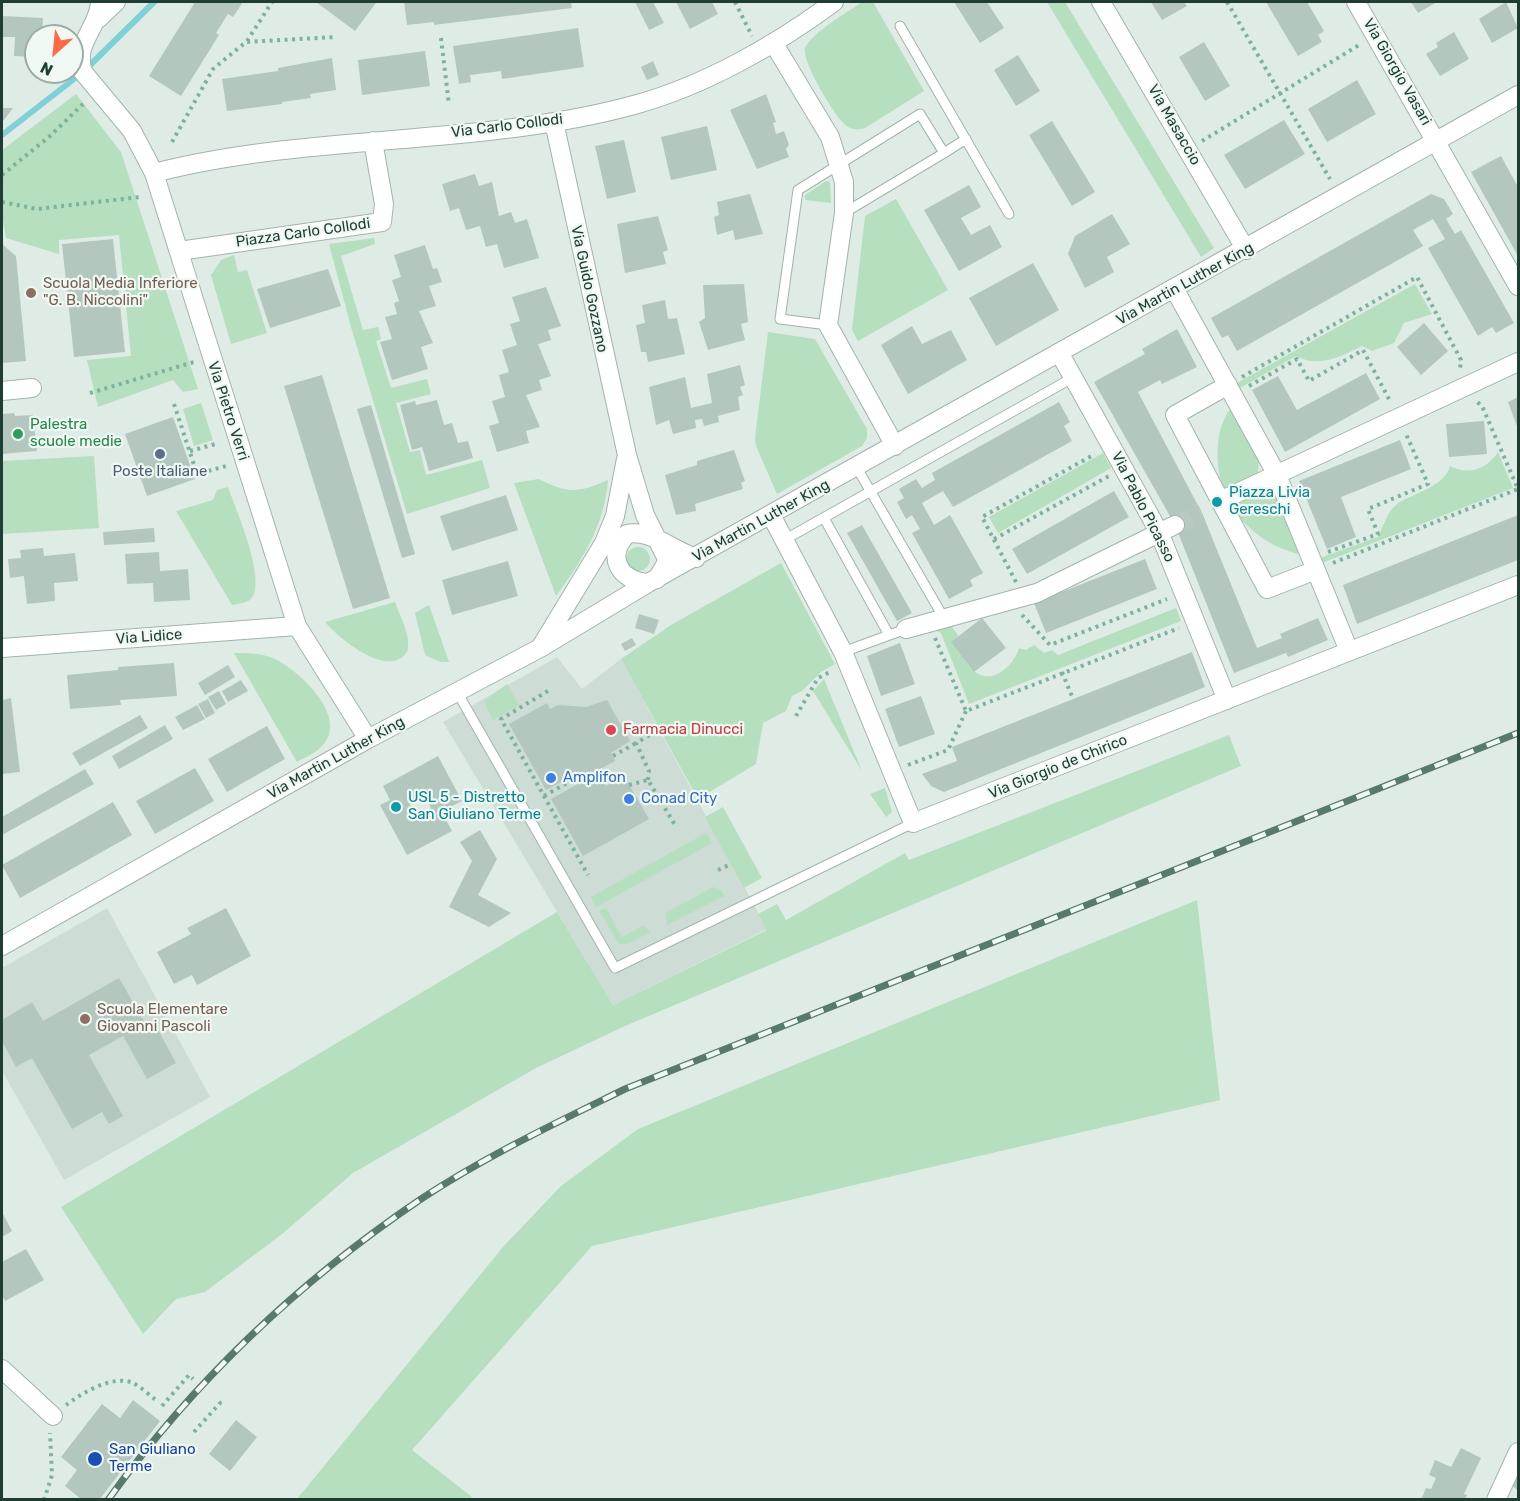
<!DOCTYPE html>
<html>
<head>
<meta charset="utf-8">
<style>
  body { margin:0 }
  #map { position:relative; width:1520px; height:1501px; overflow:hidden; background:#dfece5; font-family:Rubik,sans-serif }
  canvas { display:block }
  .frame { position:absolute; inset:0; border:3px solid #1e3d33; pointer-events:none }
  .north { position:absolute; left:24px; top:24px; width:60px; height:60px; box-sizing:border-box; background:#eff8f3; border:2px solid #9bada6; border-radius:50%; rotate:207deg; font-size:16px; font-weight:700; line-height:24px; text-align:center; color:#1e3d33 }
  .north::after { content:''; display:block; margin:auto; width:21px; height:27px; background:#ff6b49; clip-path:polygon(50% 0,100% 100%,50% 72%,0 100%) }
</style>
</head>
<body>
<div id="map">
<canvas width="1520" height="1501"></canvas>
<div class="frame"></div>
<div class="north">N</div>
</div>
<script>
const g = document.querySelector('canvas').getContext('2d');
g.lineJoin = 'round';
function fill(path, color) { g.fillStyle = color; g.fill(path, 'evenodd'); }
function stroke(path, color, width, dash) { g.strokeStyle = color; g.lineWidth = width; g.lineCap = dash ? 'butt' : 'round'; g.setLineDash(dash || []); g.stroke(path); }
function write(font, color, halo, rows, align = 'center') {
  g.font = font + ' Rubik,sans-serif'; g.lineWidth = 4.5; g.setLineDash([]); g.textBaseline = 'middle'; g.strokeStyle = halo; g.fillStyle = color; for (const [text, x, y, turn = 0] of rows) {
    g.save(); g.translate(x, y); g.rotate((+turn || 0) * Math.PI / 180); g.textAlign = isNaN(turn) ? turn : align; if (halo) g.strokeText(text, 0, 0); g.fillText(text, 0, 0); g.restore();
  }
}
const built = new Path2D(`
  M557,657L582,689L621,659L767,929L613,1005L443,722Z
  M107,908L210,1097L64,1180L2,1071V968Z`);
const green = new Path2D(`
  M862,2H873L924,91L865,128C859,130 853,130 848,127C836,120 801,60 805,48C811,33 848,12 862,2Z
  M1047,2H1065L1214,248L1201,257Z
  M76,94L121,152L198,389L183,392L173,380L98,407L87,360L131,356L119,235L59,240V254L6,238L2,215V150Z
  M826,181L830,182L831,203L805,200V195Z
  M896,199L948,290L858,341L852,330L865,216Z
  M374,238L375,244L341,256L363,330L378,327L381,339L376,341L391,388L427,379L431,394L396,403L410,452L420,450L426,475L482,460L490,488L407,514L351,327L329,244Z
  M234,255L238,272L247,270L267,333L231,344L211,275L221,260Z
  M1415,284L1432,314L1404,323L1394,343L1372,351L1362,346C1341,357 1318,368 1296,356L1240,388L1237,383Z
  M768,332L815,339L867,429V438L862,446L777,494L756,446L755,438Z
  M201,403L213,440L194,446L183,409Z
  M1233,405L1259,460L1257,480L1223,489C1215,462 1214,428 1233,405Z
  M1498,452L1513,488L1322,563L1320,558L1378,537C1383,526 1388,511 1397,504C1413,493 1445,487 1450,466C1469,476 1487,469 1498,452Z
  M1103,453L1111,468L998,533L989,517Z
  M94,456L99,528L2,534V461Z
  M539,479C568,494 579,493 608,480C605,524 582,561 556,596L514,483Z
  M1260,486L1277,498L1304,555C1272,549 1250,532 1231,507Z
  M228,487C235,508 269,583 250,600C245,603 237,604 232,605L176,511L213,500L217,490Z
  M626 559a12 12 0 1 1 24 0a12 12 0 1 1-24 0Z
  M781,563L835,664L821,672L802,691L792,696L786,711L763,723L756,764L698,799L621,659L671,625Z
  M395,602C399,614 410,634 408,647C408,652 405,655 401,658C379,672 338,637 325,622Z
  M429,605L449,662H440L425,655L415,613Z
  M1176,608L1181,621L969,704L941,633L931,628L948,622L958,635L956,639C961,648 965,663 972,669C990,688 1014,666 1019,648L1026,650L1034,645L1044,653L1052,650L1058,655Z
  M234,653C246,653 259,653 270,657C297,667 348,715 324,744C317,752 306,757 297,762Z
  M824,679L862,771L813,691Z
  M507,684L519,705L493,720L484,701Z
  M1229,735L1241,766L625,1026L536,1068L353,1173L282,1234L205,1292L176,1299L143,1334L61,1207L557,912L613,1005L767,930L758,914L777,904L786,920L905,853L909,860Z
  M885,788L892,812L886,817L870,794Z
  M723,807L762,878L744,888L705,817Z
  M706,833L712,843L596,907L591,897Z
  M713,887L721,890L724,896L667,925L666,913Z
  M1197,900L1220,1100L592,1246L412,1450L472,1497L467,1500L297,1499L503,1247L561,1186L638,1129Z
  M606,908L622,937L643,926L651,932L627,944H619L599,911Z`);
const stream = new Path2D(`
  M2,135L83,72L154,2`);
const building = new Path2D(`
  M195,2H243L233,17L228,14L216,33L219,35L181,96L149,76Z
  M316,2H374L376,3L355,31Z
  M404,2H571L572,8L434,25V22L407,25Z
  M635,2H653L664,23L649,30Z
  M676,2H712L718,14L690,29Z
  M954,2H987L1004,28L980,43Z
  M1151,2H1184L1187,6L1162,20Z
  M1266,2H1307L1324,31L1318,35L1322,42L1298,56Z
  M1411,2H1437L1418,13Z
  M1506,2L1518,28L1492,43L1479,19Z
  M2,16L43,18L42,36H36V57L14,56L15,37H2Z
  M578,28L584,67L502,79L501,71L470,75L471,82L459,84L453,46Z
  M1454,32L1469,59L1440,76L1426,54L1438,47L1436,43Z
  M1204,42L1230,86L1205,101L1179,57Z
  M425,51L430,86L362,95L358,60Z
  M1018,55L1040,91L1016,106L994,70Z
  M332,58L336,90L310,94L311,98L282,102V104L227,111L222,79L278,71V68Z
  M653,61L659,75L647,80L641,67Z
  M1357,80L1376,114L1327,142L1308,109Z
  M766,94L776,122L773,123L776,134L784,131L789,145L786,149L789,157L757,169L730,110Z
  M2,108H13L4,120H2Z
  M1284,120L1305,154L1245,189L1224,155Z
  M1052,121L1095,192L1072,206L1029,135Z
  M707,126L717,170L671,180L661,137Z
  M624,140L636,192L607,199L595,146Z
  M1501,156L1518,187V256L1471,172Z
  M475,174L479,186L492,182L499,216L511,212L515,223L527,219L539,258L504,268L497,244L486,247L480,226L466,230L459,208L450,211L442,184Z
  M969,185L981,207L961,218L971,235L990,225L1002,247L959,271L924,210Z
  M750,194L763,234L735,240L733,230L717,235L714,217L719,215L717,202Z
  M1431,194L1444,199L1453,214L1446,219L1455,234L1461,230L1514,323L1496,333L1492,327L1478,336L1428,248L1445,239L1433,219L1413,230L1423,246L1237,351L1228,335L1222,338L1211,318Z
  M1112,214L1130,244L1107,257L1114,272L1085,288L1068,254L1075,236Z
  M658,216L668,250L663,252L666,264L625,273L617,224Z
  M113,239L125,352L74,357L62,244Z
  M2,244L16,256L26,361L2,363Z
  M425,245L433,269L437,268L442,282L429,286L436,306L419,311L433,343L421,347L428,369L392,380L380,342L392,339L385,317L397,314L394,303L399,301L392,280L401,277L394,255Z
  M1033,263L1059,310L996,346L969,298Z
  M328,269L341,306L270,328L257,289Z
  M744,284L748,322L741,324L745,340L708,350L699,322L705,318L703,285Z
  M546,287L561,326L548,330L551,340L538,344L551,376L539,380L542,390L526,395L540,427L526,431L529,443L497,452L489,426L499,423L492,401L505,397L499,375L509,372L502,350L517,345L510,324L520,321L512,297Z
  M665,300L668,319L677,318L685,354L648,362L646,352H641L636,325L645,323L642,305Z
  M1424,323L1448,351L1421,375L1397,347Z
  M912,326L922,344L951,330L967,360L908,394L881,345Z
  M1177,329L1197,367L1162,384L1160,380L1138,392L1202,513L1257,648L1282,638L1280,634L1318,618L1328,640L1288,657L1286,653L1234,673L1175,525L1094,382L1145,354L1142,349Z
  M740,365L745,385L740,387L743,395L738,397L740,410L718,416L719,422L704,426L702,419L695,420L696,428L673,434L669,420L656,425L649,387L685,377L691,408L712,403L707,374Z
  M1366,373L1380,399L1285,452L1252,390L1278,376L1297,410Z
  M322,375L390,598L353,609L284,386Z
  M1518,397V429L1508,402Z
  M437,400L444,425L452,423L458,443L468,441L473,458L429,471L422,447L412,450L400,405L415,401L416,405Z
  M1059,402L1070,422L1064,426L1072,441L953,507L943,491L922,503L934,525L950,515L983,573L970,580L973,586L949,599L912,533L920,529L912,515L906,519L897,502L904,498L899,489L916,479L922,488L935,480L932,473Z
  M371,405L415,554L402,558L357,409Z
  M14,413L15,416L33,415L37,451L2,454V414Z
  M173,417L195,479L147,496L125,434Z
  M1484,421L1487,454L1449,457L1446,424Z
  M1400,440L1411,469L1341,497L1356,537L1327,549L1299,481Z
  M734,450L745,481L741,483L743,489L695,504L696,511L676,515L665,475L697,465V461Z
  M1114,491L1129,517L1027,574L1012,549Z
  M506,495L518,530L452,551L440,516Z
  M1518,515V560L1357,624L1343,585Z
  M862,525L912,613L897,621L847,533Z
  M154,528L155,542L104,545L103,532Z
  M43,548L44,556L75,553L78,581L54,583L55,601L27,604L24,576L10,578L8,559L21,558L20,550Z
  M159,552L160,571L188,569L190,600L154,602L153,583L127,584L125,554Z
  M1145,559L1157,589L1046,633L1034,603Z
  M508,561L518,596L452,615L442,580Z
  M639,614L659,620L654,634L635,628Z
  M982,618L1006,648L974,672L951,642Z
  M632,638L636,645L625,651L621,644Z
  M900,643L915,684L881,696L867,656Z
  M1192,652L1205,687L944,792L931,786L922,774L957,761L952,747Z
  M174,663L177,696L120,700L121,705L70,709L67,675L118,670V667Z
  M228,665L235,677L205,695L198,683Z
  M241,680L248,691L228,702L222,691Z
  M219,691L226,704L216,710L208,697Z
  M921,696L935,734L899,747L885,709Z
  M11,698L20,772L2,774V700Z
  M208,699L215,713L206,718L198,704Z
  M607,700L630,741L611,753L615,761L594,772L603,777L606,786L624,776L649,819L583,856L551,799L578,784L572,776L546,790L509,724L547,703L550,709L558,705L586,707Z
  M197,705L205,719L183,730L175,717Z
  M140,715L148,728L80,766L72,753Z
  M165,725L173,739L119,769L112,756Z
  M267,726L285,759L227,792L208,759Z
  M438,756L462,801L448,808L452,817L446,820L452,831L407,855L380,805L390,800L383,786ZM424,795L431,808L417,816L409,803Z
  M195,768L214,801L155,834L136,801Z
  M85,769L94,784L2,835V817Z
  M113,802L132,835L20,898L2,865Z
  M480,830L497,859L478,895L511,913L489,927L449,907L472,861L460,842Z
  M226,908L251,956L197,985L192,975L174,984L157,952L191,934L187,928Z
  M119,978L150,1032L157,1028L176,1063L147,1079L123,1036L89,1055L123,1116L109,1124L102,1112L72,1129L32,1058L16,1067L2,1041V1020L32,1002L43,1021Z
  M2,1212L12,1231L2,1237Z
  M26,1249L44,1280L5,1301L2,1295V1262Z
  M133,1400L160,1421L99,1500H82L65,1486L77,1470L61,1457L102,1404L120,1418Z
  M236,1420L257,1437L230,1471L209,1454Z
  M1461,1448L1481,1458L1464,1494L1467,1495L1465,1500H1421L1426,1488L1431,1489L1436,1478L1429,1475L1435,1460L1451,1467Z
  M1518,1474V1490L1512,1486Z`);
const streetTunnel = new Path2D(`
  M1175,525L1202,513`);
const path = new Path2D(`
  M735,2L752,36
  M1227,2L1330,179
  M441,38L449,105
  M247,41L272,2
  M1202,141L1359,45
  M172,142L213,69L246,42L335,37
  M2,175L50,136L84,103
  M2,202L37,209L140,197
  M1242,377L1417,277L1461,360L1460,369
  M1249,386L1297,359L1309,381L1363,350L1391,403
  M90,393L194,362
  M174,404L197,474
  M190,451L219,443
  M194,475L226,466
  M994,539L1109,476
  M1328,552L1378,534L1368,509L1428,484L1406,434
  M1333,563L1518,489L1482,406L1476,401
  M1016,582L982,517L1095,454
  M1022,615L1050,645L1167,599
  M935,638L966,711L1179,628
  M1062,672L1073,699
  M548,691L501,719L588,875
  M796,716L818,678L832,671
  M613,756L636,743
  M908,765L948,750L966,711
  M648,780L649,771L636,743L655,732
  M629,785L648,780L675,825
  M544,796L574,779
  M718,870L729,865
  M66,1405C81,1394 112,1374 133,1383C141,1387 149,1395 156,1400
  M162,1406L189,1375L193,1379
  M194,1432L220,1403L218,1400
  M44,1500L52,1475L50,1433`);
const lane = new Path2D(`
  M900,26L1009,214
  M944,153L966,139
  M828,325L780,319L798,190L920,114L944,153L844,213
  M857,468L945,620
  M824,518L889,635
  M784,540L1074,377
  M843,652L906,629
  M457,692L615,968L913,823`);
const street = new Path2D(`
  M100,2C99,28 73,43 83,72L132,131L154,173L297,626L368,739
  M1101,2L1246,250
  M1356,2L1518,286
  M98,19L116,2
  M774,44L830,137L844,182V213L828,325L895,446
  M554,122L627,455L645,515L666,557V564L657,579
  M154,173C309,133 480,147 634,105C704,86 776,45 834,2
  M179,251L382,222L384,204L373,141
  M1175,290L1277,475L1349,651
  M1060,354L1159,532L1227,700
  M1228,385L1175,415L1267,589L1316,570
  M2,391L32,388
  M1220,501L1518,362
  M771,515L843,652L913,823L1518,585
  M648,583C620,581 605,557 627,534C650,529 672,550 696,558
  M906,629L1037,593L1175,525
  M542,645L604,543L615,516L626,459
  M2,648L297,626
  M2,946L368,739L542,647L648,583L1518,95
  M2,1369L53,1416
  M1496,1500L1518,1452`);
const rail = new Path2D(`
  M108,1500C193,1382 301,1280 421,1199C486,1156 556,1123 625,1089L1518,733`);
const markers = [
  [31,293,6,"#8d6e63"],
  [18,434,6,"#2e9e5b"],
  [160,454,6,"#5c6f8a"],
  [1217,502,6,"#0f9aa8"],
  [611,730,6,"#e0444e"],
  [551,778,6,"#3f7fe0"],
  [629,799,6,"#3f7fe0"],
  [396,807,6,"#0f9aa8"],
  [85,1019,6,"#8d6e63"],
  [95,1459,8,"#1a4fb4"]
];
const streetNames = [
  ["Via Giorgio Vasari",1397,72,60],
  ["Via Masaccio",1174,125,60],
  ["Via Carlo Collodi",507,126,-7],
  ["Piazza Carlo Collodi",303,233,-8],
  ["Via Martin Luther King",1185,284,-29],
  ["Via Guido Gozzano",589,289,78],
  ["Via Pietro Verri",228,411,72],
  ["Via Pablo Picasso",1143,507,63],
  ["Via Martin Luther King",761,521,-29],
  ["Via Lidice",149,637,-4],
  ["Via Martin Luther King",336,758,-29],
  ["Via Giorgio de Chirico",1058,767,-22]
];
const educationNames = [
  ["Scuola Media Inferiore",43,284],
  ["\"G. B. Niccolini\"",43,301],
  ["Scuola Elementare",97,1010],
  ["Giovanni Pascoli",97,1027]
];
const leisureNames = [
  ["Palestra",30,425],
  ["scuole medie",30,442]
];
const serviceNames = [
  ["Poste Italiane",160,472]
];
const cultureNames = [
  ["Piazza Livia",1229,493],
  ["Gereschi",1229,510],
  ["USL 5 - Distretto",408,798],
  ["San Giuliano Terme",408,815]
];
const healthNames = [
  ["Farmacia Dinucci",623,730]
];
const shopNames = [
  ["Amplifon",563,778],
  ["Conad City",641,799]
];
const transitNames = [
  ["San Giuliano",109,1450],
  ["Terme",109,1467]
];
fill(built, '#cddcd4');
fill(green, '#b5dfbe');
stroke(stream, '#81cfd7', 6);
fill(building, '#b4c7be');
stroke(streetTunnel, '#b8c9c1', 18, [18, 9]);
stroke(lane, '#a1b4ac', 11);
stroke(street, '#a1b4ac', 20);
stroke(path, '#7cb29e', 4, [3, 4.5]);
stroke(lane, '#fff', 9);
stroke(street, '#fff', 18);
stroke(rail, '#58796e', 7);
stroke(rail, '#eff8f3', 4.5, [14]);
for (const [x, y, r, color] of markers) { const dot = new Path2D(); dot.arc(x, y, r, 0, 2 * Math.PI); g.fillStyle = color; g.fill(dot); stroke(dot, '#eff8f3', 2); }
write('15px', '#1e3d33', '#eff8f3', streetNames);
write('15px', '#785e54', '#eff8f3', educationNames, 'left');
write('15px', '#27864d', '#eff8f3', leisureNames, 'left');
write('15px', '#4e5e75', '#eff8f3', serviceNames);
write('15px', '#0d838f', '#eff8f3', cultureNames, 'left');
write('15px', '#be3a42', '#eff8f3', healthNames, 'left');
write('15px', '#366cbe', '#eff8f3', shopNames, 'left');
write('15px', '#164399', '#eff8f3', transitNames, 'left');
</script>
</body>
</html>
